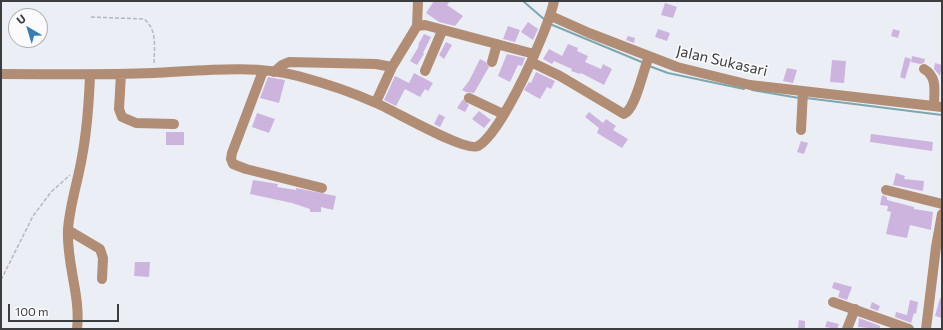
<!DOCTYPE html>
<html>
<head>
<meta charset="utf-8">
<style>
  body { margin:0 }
  #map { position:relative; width:943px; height:330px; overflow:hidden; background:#eceef5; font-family:Commissioner,sans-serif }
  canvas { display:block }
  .frame { position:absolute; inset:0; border:2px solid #3c3d3f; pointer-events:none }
  .north { position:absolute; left:8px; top:8px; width:40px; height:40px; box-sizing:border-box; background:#fbfbfe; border:1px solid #afafb2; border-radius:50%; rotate:322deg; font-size:11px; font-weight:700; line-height:16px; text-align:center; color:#3c3d3f }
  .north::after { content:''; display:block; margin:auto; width:14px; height:18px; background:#387db3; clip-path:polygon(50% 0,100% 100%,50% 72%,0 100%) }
  .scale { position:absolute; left:8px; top:304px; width:111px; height:18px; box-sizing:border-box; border:2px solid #3c3d3f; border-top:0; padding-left:5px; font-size:12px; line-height:14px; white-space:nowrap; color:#3c3d3f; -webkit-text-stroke:3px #fbfbfe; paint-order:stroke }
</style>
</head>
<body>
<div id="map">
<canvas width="943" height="330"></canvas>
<div class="frame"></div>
<div class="north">U</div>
<div class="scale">100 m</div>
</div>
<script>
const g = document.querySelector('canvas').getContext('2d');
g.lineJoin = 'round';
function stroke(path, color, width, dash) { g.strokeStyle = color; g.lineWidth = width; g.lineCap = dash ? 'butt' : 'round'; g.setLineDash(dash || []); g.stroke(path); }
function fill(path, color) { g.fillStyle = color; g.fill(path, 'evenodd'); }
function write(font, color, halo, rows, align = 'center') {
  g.font = font + ' Commissioner,sans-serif'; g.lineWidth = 3; g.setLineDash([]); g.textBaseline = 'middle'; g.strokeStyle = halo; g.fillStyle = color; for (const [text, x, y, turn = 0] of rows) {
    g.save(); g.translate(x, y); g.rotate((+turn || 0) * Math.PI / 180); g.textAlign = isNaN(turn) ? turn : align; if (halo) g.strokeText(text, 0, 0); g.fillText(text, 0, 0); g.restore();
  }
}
const stream = new Path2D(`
  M523,1L545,20
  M550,24L644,63
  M649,66L668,73L744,89
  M752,90L799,98
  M806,98L942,115`);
const building = new Path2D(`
  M434,1H450L447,5L463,16L455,26L439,22L426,13Z
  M665,3L677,7L673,18L661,15Z
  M528,22L538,29L533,40L521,32Z
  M508,26L520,30L515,42L503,39Z
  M658,29L670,33L667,41L655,37Z
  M893,29L900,31L898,38L891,36Z
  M424,34L431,37L423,53L424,54L417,65L410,61L419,46L418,45Z
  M628,36L635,38L634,43L626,40Z
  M446,42L452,45L444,59L439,55Z
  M568,44L578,48L577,51L588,56L585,62L601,69L603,64L612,69L604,85L581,73L580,74L571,71L572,69L554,61L552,64L543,59L549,49L562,56Z
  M507,54L525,58L522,66L518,65L510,82L498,76Z
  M912,56L925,59L924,63L920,64L911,62Z
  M905,57L911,59L905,79L900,77Z
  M480,59L486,62L489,67L474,93L466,92L462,90L469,81Z
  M832,60L846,61L844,83L830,82Z
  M935,63L942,65L940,76L934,69Z
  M787,68L797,70L793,83L783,81Z
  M536,72L555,81L551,89L547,87L540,99L524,90L529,82L531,83Z
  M414,73L433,83L428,91L425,89L420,97L405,89L396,106L384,100L395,76L409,83Z
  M268,77L285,80L279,103L260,98Z
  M463,99L469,105L465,112L457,108Z
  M479,111L491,120L484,128L472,119Z
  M589,112L603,123L606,119L616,126L613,130L628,139L622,148L597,133L599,128L585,117Z
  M257,113L275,119L269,133L252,127Z
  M439,114L445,117L440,127L434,124Z
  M166,132H184V145H166Z
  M871,134L933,142L932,151L870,142Z
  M801,141L808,143L804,154L797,152Z
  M896,173L905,176L904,179L924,181L923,191L893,185Z
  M253,180L278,184L277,187L296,190V188L336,196L333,210L321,207V212H310V209L292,203L250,194Z
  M882,195L887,197V200L914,207V209L933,212L931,230L910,225L907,238L886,234L891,212L887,211L888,206L880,205Z
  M135,262H150L149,277L134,276Z
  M834,282L852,287L847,300L838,297L840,291L832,288Z
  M940,298H942V318L935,316Z
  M910,300L918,302L916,314L914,313L911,323L895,317L896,312L907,315Z
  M872,302L880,306L878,311L870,308Z
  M859,318L880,326V329L858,327Z
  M799,320L805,321V329H798Z
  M827,321L839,324L837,329L825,327Z`);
const path = new Path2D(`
  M91,17L144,19C158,30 154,49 154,65
  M1,280L33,216L51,192L70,175`);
const minor = new Path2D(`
  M551,16L589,33L677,67L750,85L942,107
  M417,26L425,25L534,54
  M492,62L497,44
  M531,62L560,76L624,114C636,109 643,69 649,57
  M924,69C938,77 934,92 934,105
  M263,71L232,153L231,159L233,164L246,169L322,188
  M425,71L442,31
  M274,72L282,65L289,62L376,64L392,67L417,26L418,1
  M1,74C52,74 102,75 153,73C197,71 256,64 298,76C324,83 352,92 376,103C393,110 466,153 478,146C502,133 549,28 554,1
  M121,74L119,109L122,117L136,123L174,124
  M469,98L503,114
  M376,102L392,67
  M801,130L803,91
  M886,190L942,204
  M68,230L100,249L103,258L102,279
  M833,302L909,329
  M77,329C81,296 66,263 68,229C70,204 78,181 82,157C87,130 89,102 90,75
  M847,329L855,309
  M926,329L936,247L942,214`);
const streetNames = [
  ["Jalan Sukasari",722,61,13]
];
stroke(stream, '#7ca7ae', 2);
fill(building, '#ccb4de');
stroke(path, '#b5b7bc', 1.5, [4, 2]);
stroke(minor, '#b18d75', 10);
write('15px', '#3c3d3f', '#fbfbfe', streetNames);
</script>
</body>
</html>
